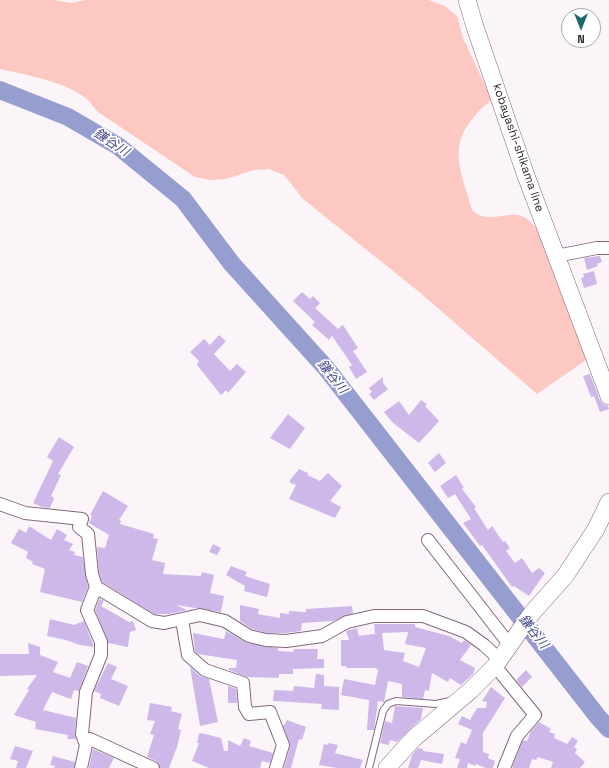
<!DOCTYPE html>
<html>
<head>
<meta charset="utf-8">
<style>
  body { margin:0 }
  #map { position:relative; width:609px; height:768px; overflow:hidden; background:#fbf5fa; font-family:"Space Grotesk",sans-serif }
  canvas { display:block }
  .north { position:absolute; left:561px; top:8px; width:40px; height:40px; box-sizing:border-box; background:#fff; border:1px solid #ada8ac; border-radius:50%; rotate:180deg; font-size:11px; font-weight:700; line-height:16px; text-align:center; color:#322630 }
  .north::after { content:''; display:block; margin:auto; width:14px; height:18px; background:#1c6969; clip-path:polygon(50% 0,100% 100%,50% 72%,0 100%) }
</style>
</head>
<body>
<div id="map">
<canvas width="609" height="768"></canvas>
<div class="north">N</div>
</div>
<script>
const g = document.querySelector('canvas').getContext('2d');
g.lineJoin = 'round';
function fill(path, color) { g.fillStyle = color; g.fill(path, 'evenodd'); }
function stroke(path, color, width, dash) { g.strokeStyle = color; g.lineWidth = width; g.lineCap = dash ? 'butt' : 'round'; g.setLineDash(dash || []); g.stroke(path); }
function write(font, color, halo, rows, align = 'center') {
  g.font = font + ' "Space Grotesk","Noto Sans JP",sans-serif'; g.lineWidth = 3.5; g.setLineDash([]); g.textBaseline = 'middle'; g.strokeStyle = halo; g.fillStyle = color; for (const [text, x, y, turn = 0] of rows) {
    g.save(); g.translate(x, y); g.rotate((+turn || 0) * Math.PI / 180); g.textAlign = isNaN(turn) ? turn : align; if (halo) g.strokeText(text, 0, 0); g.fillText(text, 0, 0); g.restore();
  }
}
const green = new Path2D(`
  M0,0H54L71,3L85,0H429L445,6L457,16L463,38L492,100C484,105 479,111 474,117C446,148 463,176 472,210C489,226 507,209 524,217C530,220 534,226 538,230L589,358L537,394L418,291L303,199L284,175L269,169L254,170L226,179L210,180L195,177L98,112C94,108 91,103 88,100C68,82 26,75 0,69Z`);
const river = new Path2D(`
  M0,90L68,117L118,146L183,199L232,264L326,368L598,717L609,729`);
const building = new Path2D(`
  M600,256L602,262L597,264L598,266L587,270L584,258Z
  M594,271L597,284L584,288L581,278L584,277L583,274Z
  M302,292L310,299L313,296L320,303L315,308L338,329L343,325L358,348L353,351L367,372L356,379L349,367L352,365L332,336L329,340L312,325L315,322L293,301Z
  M219,335L226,341L214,354L230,371L237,364L246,372L228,393L226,390L221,395L197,365L199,361L190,352L204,339L210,345Z
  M590,374L600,400L603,404L608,406L609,409L600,412L594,396L591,397L583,376Z
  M383,377V383L388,389L374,400L369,394L372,392L369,388Z
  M421,400L427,404L425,406L439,421L419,443L392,422L384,412L399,401L409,415Z
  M288,414L305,428L290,449L270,438Z
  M59,437L74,447L58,474L61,475L51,496L54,498L50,508L42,507L33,503L53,461L47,457Z
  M439,453L446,463L435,472L428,463Z
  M299,469L308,473L307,475L320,481L328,473L342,486L330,501L341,507L335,518L289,499L296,485L290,483V480Z
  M456,475L464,488L462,489L476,507L474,508L488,530L492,526L503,542L505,541L510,548L506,551L515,563L522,558L532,573L539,568L545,573L529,596L514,586L512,587L482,545L480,546L463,523L471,519L455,494L448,498L440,486Z
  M103,491L128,506L119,520L121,521L120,524L154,534L153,538L158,539L152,560L165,563L163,574L201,576L202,572L214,575L210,593L224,596L221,612L176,605L187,610L169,614H154L102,582L99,573L97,547L105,548L109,535L89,523L92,516L90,515Z
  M29,526L51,540L57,529L67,535L64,540L73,544L69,550L75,552L74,555L83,557L88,587L82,602L40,592L45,569L32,564L33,562L26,558L28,552L11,543L19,529L26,533Z
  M213,544L221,548L217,555L209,552Z
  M231,566L247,572L245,576L270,584L267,597L244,591L245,586L226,575Z
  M100,598L104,601L101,606L129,622L133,621L136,630L130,632L128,647L108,643L95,610Z
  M240,605L259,609L258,614L280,618V613L289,614V611L306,612V609L352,606L353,613L333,621L302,623L301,631L286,633H267L252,629L240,621Z
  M50,619L74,625L84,621L94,647L80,645L66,640L47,636Z
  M374,624H415V627L449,636L462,643L464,640L471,645L460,660L475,668L473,674L461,685L450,678L448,682L432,673L429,691L425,690L423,699L402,697V684L388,681L384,702L378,701L374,730H367L369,700L341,695L344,679L375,685L378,670L376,668H346L347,666H341V640H349L346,631L357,628L359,636L380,633L375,634ZM408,632L405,644L426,648L419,667L403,661L405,653L384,650L382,633Z
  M226,631L247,643L278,648V651L293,652L294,649H318L317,659H324V668L293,669V674H279V678L247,677L229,670V668H236L237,660L198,654L195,651L193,633L224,639Z
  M28,643L40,647V655L58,662L53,672L70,678L77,662L88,666L79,691L74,690L71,699L52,692L43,710L76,718L75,733L76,739H67L68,735L35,729L36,722L14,715L29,690L27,689L37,675L0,676V654H29Z
  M108,663L117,667L111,679L128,686L119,706L100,698L101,694L94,691Z
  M190,667L200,676L209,679L218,722L200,726Z
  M526,670L532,677L522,687L516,680Z
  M316,674L324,675V686L339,687V710L321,709L322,704L273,701L274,690L293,691L294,686L314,688Z
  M228,686L236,689L237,703H228Z
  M491,687L505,698L483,733V752L489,754L488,758L495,761L493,768H486L476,764L475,766L468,763L467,768H457L460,759L455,758L461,742L466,744L472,730L458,724L462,716L470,720L477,708H486L487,702L482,701Z
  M150,703L172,707L171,711L182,714L178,729L181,730L177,747L169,768H160L156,761L147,757L154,735L150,734L155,721L147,720Z
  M395,706L423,708L421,719L397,742L390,740L389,745L380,743L385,721L392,723Z
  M287,720L306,727L302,740L299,739L291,768H284L290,747L283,726Z
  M539,722L551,729L549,732L555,734L554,738L567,744L572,737L578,741L574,747L577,749L575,753L585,762L580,768H551L553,762L538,757L536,760L532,759L529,768H512L523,740L527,741L531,731Z
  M201,733L221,738L224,751H228V740L240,746L244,738L251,741L249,746L273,753L270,763L262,761L260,768H209L192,761L199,743H197L199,734Z
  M328,743L338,745L335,753L363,760L360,768H337L319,765L324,744L328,745Z
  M15,746L33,751L26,768H16L18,761L10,759Z
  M418,748L423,749V751L444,754L442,764L421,760L418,768H408L412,755Z
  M93,749L114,758L109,768H89Z
  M53,756L75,762L74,768H54L55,766L50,765Z`);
const service = new Path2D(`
  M369,768L383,711L388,704L396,701L436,704L450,701`);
const minor = new Path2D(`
  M556,256L597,248H609
  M0,504L25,513L82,519L79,527L88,534L92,574L96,587L152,621L164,623L200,615L225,621L249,636L266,640L286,641L322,636L347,622L374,616H423L466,632L484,645L499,659
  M428,540L509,644
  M182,620L188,655L205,670L243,683L245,707L249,714L270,712L283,745L276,768
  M495,666L535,715L517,736L504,768
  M84,740L90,739L153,768
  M81,768L86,745L82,734L86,692L101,655V642L87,610L96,587`);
const secondary = new Path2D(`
  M467,0L475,27L525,173L609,396
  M387,768L413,739L471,690L495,666L532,613L565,576L596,529L609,502`);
const streetNames = [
  ["kobayashi-shikama line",518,148,71]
];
const waterNames = [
  ["鎌谷川",111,143,33],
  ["鎌谷川",332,377,51],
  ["鎌谷川",533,632,52]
];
fill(green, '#fcc8c1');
stroke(river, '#959ecf', 18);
fill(building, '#ceb8ea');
stroke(service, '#83687e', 8);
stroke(minor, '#83687e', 14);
stroke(secondary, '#83687e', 18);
stroke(service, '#fff', 6);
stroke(minor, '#fff', 12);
stroke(secondary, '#fff', 17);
write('12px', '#322630', '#fff', streetNames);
write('italic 13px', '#454b8a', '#fff', waterNames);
</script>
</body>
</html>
